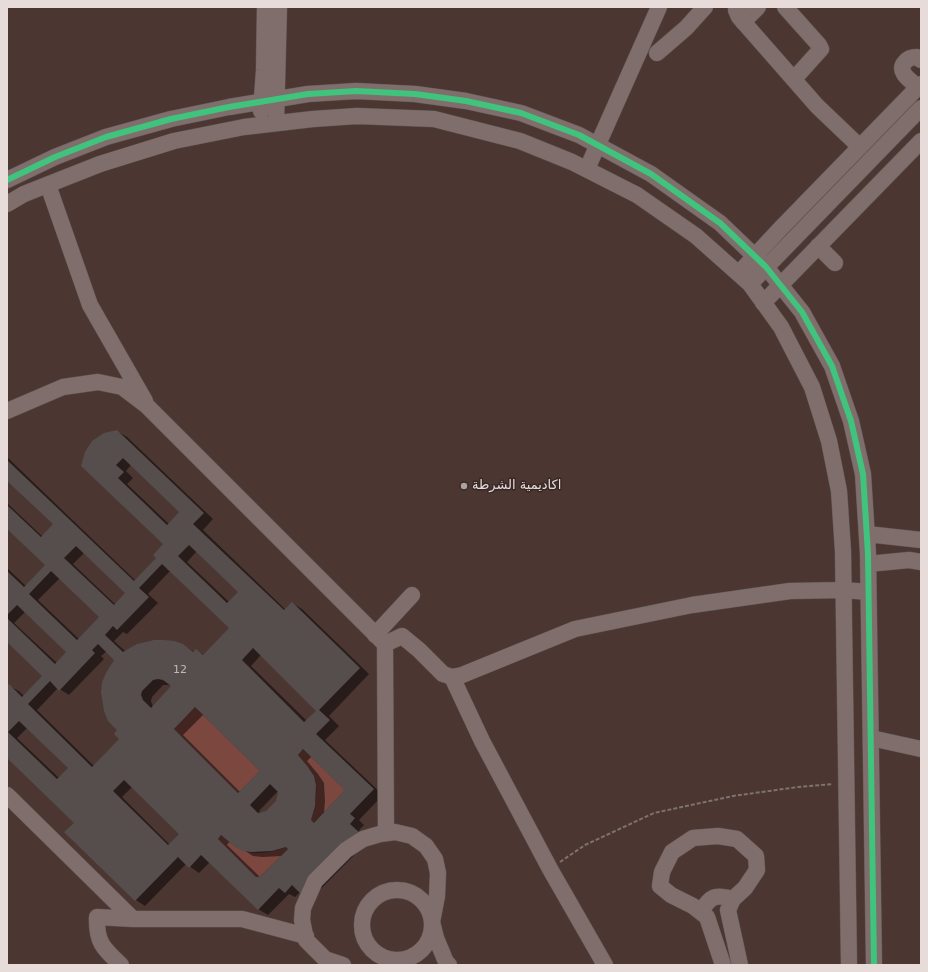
<!DOCTYPE html>
<html>
<head>
<meta charset="utf-8">
<style>
  body { margin:0 }
  #map { position:relative; width:928px; height:972px; overflow:hidden; background:#3f3634; font-family:"DejaVu Sans",sans-serif }
  canvas { display:block }
  .frame { position:absolute; inset:0; border:8px solid #e7dcda; pointer-events:none }
</style>
</head>
<body>
<div id="map">
<canvas width="928" height="972"></canvas>
<div class="frame"></div>
</div>
<script>
const g = document.querySelector('canvas').getContext('2d');
g.lineJoin = 'round';
function fill(path, color) { g.fillStyle = color; g.fill(path, 'evenodd'); }
function stroke(path, color, width, dash) { g.strokeStyle = color; g.lineWidth = width; g.lineCap = dash ? 'butt' : 'round'; g.setLineDash(dash || []); g.stroke(path); }
function write(font, color, halo, rows, align = 'center') {
  g.font = font + ' "DejaVu Sans","Noto Naskh Arabic",sans-serif'; g.lineWidth = 3; g.setLineDash([]); g.textBaseline = 'middle'; g.strokeStyle = halo; g.fillStyle = color; for (const [text, x, y, turn = 0] of rows) {
    g.save(); g.translate(x, y); g.rotate((+turn || 0) * Math.PI / 180); g.textAlign = isNaN(turn) ? turn : align; if (halo) g.strokeText(text, 0, 0); g.fillText(text, 0, 0); g.restore();
  }
}
const built = new Path2D(`
  M7,7H921V965H7Z`);
const green = new Path2D(`
  M195,707L260,771L238,793L174,729Z
  M303,749L343,788V792L314,823L311,820C315,808 319,788 314,776C310,768 303,762 298,755Z
  M221,835C227,840 234,847 242,850C255,856 274,852 286,847L288,849L261,876L256,877L218,839Z`);
const shadow = new Path2D(`
  M117,431L127,437L213,519L203,530L286,610L292,603L302,609L369,674L329,716L339,726L325,740L383,795L359,820L364,825L359,830L369,840L311,899L300,892L295,897L289,894L268,915L258,909L210,862L199,873L186,864L145,906L136,900L66,832L75,823L7,756V688L9,686L19,691L24,696L44,676L7,641V568L26,586L46,565L7,528V503L43,537L54,524L7,479V457L136,581L158,558L164,544L82,466ZM131,465L181,512L169,524L127,484L133,478L126,471ZM197,551L239,592L229,602L187,562ZM84,553L127,593L116,605L73,564ZM170,571L230,628L204,655L196,650L194,652L182,645L125,651L114,641L123,632L127,634L158,603L148,594ZM60,578L101,617L79,639L38,600ZM25,612L68,652L57,663L14,623ZM107,651L116,659L119,730L120,739L94,766L37,710L58,688L69,695L104,659L101,656ZM261,655L317,711L307,721L251,666ZM163,685H170L172,686L153,707L151,701L152,697ZM204,714L261,771L240,792L183,735ZM28,727L69,768L59,778L17,738ZM312,756L344,787V792L324,813L325,801L324,783L318,774L307,761ZM133,786L180,834L170,845L122,797ZM279,790L277,802L266,812L261,813L259,811ZM230,841L253,856L262,857L282,856L260,877L227,845Z`);
const building = new Path2D(`
  M117,430L204,513L193,524L284,610L292,602L360,668L319,710L330,720L316,734L374,789L350,814L355,818L350,824L360,833L301,894L292,885L285,893L279,888L258,910L201,855L189,868L178,857L135,901L64,832L74,823L7,758V686L9,684L22,697L42,676L7,642V618L55,664L66,652L17,605L7,615V571L24,587L45,565L7,529V505L41,537L53,524L7,481V460L134,581L156,558L153,555L163,544L81,466L85,452L92,441L104,433ZM123,458L179,512L167,525L118,478L124,472L116,465ZM189,545L238,592L227,603L178,556ZM76,546L125,593L114,605L64,558ZM162,564L229,628L203,655L196,649L193,652L183,644L174,641L164,640H154L137,644L123,652L105,635L113,626L117,630L149,597L139,588ZM51,571L99,617L77,640L29,594ZM98,644L114,660L106,673L102,682L101,692L104,711L108,721L117,730L114,734L119,739L92,767L28,704L50,681L59,691L95,653L92,650ZM253,648L316,711L304,722L242,660ZM158,679L163,680L171,686L151,708L143,700L141,695L142,691L153,680ZM195,707L260,771L238,793L174,729ZM19,721L68,768L57,779L8,732ZM303,749L343,788V792L314,823L311,820L315,806L316,785L314,776L308,767L298,755ZM124,780L179,834L168,845L113,791ZM270,784L278,792L276,801L266,811L258,813L250,805ZM221,835L233,845L242,851L251,852L272,851L286,847L288,849L261,876L256,877L218,839Z`);
const path = new Path2D(`
  M560,862L585,845L654,813L733,796L798,787L833,784`);
const minor = new Path2D(`
  M737,7L736,10L739,17L817,106L860,147
  M785,7L819,45L821,49L794,79
  M743,22L758,7
  M657,53L686,28L705,7
  M918,87C911,81 896,72 905,62C908,58 912,57 917,57L921,60
  M261,111L264,70L265,7
  M276,123L279,7
  M587,169L659,7
  M7,180L55,157L106,137L171,119L229,107L308,94L356,91L415,94L466,101L521,113L579,135L651,174L720,223L766,267L802,312L832,366L851,421L863,474L868,554L874,965
  M48,185L90,305L145,401
  M7,204L24,194L100,164L174,141L244,127L313,119L357,116L434,119L520,141L572,162L637,195L696,236L750,284L781,327L812,387L829,441L839,491L843,551L849,965
  M818,246L835,263
  M739,273L780,229L921,84
  M750,284L921,108
  M763,303L921,141
  M7,411L63,387L98,382L122,387L147,406L385,644L386,833
  M867,534L921,540
  M868,564L909,560L921,562
  M375,635L412,595
  M385,644L402,636L419,650L443,674L452,677L462,675L575,629L692,605L790,591L844,590L868,592
  M452,677L482,741L550,869L605,965
  M871,738L921,749
  M7,795L133,919H242L306,936
  M362 925a35 35 0 1 1 70 0a35 35 0 1 1-70 0Z
  M701,912C710,896 715,894 733,899
  M121,965C104,949 96,943 97,917L133,919
  M343,965L325,959L306,940L302,920L303,908L315,881L346,850L363,839L380,834L395,832L412,836L426,846L435,859L438,873L437,896L432,922L436,938L446,962L449,965
  M723,965L707,917L693,906L671,895L660,886L662,872L672,852L693,838L718,836L737,839L756,856L757,870L745,888L733,899L728,910L740,965`);
const cycleway = new Path2D(`
  M7,180L55,157L106,137L171,119L229,107L308,94L356,91L415,94L466,101L521,113L579,135L651,174L720,223L766,267L802,312L832,366L851,421L863,474L868,554L874,965`);
const markers = [
  [464,486,4,"#aca2a0"]
];
const numberNames = [
  ["12",180,670]
];
const poiNames = [
  ["اكاديمية الشرطة",472,486]
];
fill(built, '#4b3632');
fill(green, '#7c473e');
fill(shadow, '#0007');
fill(building, '#554e4c');
stroke(minor, '#5c5553', 17);
stroke(path, '#7e7270', 2, [4, 2]);
stroke(minor, '#7f6e6b', 16);
stroke(cycleway, '#40c37c', 6);
for (const [x, y, r, color] of markers) { const dot = new Path2D(); dot.arc(x, y, r, 0, 2 * Math.PI); g.fillStyle = color; g.fill(dot); stroke(dot, '#382926', 1.5); }
write('11px', '#c2b8b6', null, numberNames);
write('13px', '#e7dcda', '#382926', poiNames, 'left');
</script>
</body>
</html>
